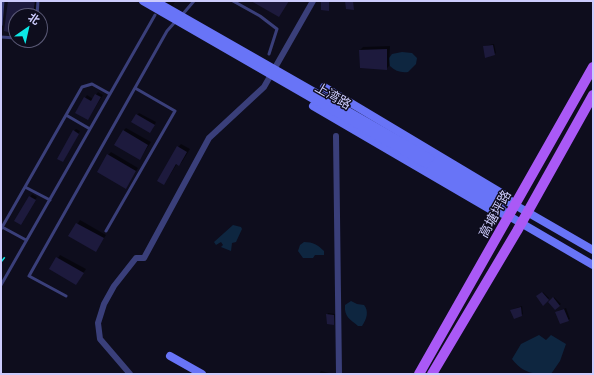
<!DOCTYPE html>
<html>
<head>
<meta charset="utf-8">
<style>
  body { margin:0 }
  #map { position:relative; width:594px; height:375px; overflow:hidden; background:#0e0d1d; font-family:"Exo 2","Noto Sans SC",sans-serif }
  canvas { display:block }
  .frame { position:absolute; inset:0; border:2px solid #cccbfc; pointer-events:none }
  .north { position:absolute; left:8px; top:8px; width:40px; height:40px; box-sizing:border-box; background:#0e0d1d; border:1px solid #5a5976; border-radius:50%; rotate:34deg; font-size:11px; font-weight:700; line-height:16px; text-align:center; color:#cccbfc }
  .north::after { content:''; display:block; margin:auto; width:14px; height:18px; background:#0ce8e6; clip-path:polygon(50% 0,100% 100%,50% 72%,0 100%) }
</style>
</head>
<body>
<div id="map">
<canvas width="594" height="375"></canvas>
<div class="frame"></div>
<div class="north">北</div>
</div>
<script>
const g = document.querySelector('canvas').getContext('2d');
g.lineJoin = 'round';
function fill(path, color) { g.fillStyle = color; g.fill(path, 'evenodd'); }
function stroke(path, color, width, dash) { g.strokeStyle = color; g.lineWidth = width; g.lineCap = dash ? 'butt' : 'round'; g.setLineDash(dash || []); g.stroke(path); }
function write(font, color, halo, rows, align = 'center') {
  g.font = font + ' "Exo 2","Noto Sans SC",sans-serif'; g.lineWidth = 3; g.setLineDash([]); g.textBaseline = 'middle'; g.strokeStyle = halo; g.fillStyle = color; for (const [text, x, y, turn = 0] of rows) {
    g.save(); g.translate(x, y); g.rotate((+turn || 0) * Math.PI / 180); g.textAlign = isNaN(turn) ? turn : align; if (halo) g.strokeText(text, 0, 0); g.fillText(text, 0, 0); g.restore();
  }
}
const water = new Path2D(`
  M402,52L412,53L417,58L416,64L408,72C401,73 395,71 390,66L389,58L392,54Z
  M233,225L241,227L242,229L236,242L232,243L231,251L221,247L223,245L221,242L216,245L214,242Z
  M304,242C313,242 318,245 324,251V255H315L313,258H303L298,251L300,245Z
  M351,301L357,304L364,305C369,311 367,319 362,326H358C350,319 344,317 345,305Z
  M539,335L546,340L551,335L566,344L560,361L551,374C533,374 524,374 512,359L521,344Z`);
const shadow = new Path2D(`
  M9,1H36L34,16H16V33Z
  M153,1H173L175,2L167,16Z
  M494,44L496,53L494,54L484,46Z
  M390,46L389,66L386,69L360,50L363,47Z
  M98,92L103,95L88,119L76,112L87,95L93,99Z
  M139,113L156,122L152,130L137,115Z
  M126,128L151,142L140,159L123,131Z
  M76,129L80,131L63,161L74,131Z
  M181,144L190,149L182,162L179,165L177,164L164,184L178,147Z
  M111,152L138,168L126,188L108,155Z
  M32,194L37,197L23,221H16Z
  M80,220L106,235L96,250L70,236Z
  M60,255L86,269L76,284L50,269Z
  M543,292L549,298L543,304L537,297Z
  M554,297L561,304L555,309L550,302Z
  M522,306L523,314L521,315L511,310Z
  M566,308L570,319L561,323L558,311Z
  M328,313L335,314L334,322L333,324L327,315Z
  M321,371L333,374H319Z`);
const building = new Path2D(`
  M8,1H35L33,16H16V34L4,31Z
  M251,1H289L279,17Z
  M321,1H329V11L321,10Z
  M345,1H353L354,10L346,9Z
  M493,45L495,55L485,58L483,46Z
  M387,49V70L360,68L359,50Z
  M95,94L101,97L88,120L75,113L84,97L91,101Z
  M136,114L155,125L150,133L131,122Z
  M73,130L79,134L63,162L57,159Z
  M123,130L148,145L140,160L114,145Z
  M177,146L187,152L179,166L176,164L164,185L157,181Z
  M107,154L136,171L126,189L97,172Z
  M29,196L36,200L21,225L14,221Z
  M76,223L104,238L96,252L68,236Z
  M56,257L84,273L76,285L49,269Z
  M542,292L549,300L543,306L536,296Z
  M553,297L560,306L555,310L548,302Z
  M521,307L522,316L514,319L510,310Z
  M564,309L569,321L560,324L555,312Z
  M326,314L334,315V325L327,324Z`);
const lane = new Path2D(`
  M233,1L260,16L277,29L269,54
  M182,15L194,1
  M37,16L38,1
  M1,25L3,1
  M1,37L16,38
  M34,40H36
  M66,115L90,129
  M25,187L50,200
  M2,227L26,240
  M1,229L82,87L92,84L110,94
  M106,231L175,111L135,88
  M1,285L155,15
  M66,296L29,276L167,31L175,22`);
const street = new Path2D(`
  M336,136L339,374
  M130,374L100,339L98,323L104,304L114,286L136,258H144L209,138L264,87L313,1`);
const secondary = new Path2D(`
  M324,87L503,194L515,205
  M313,106L493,211L509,216
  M430,158L500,199L515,205L593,250
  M426,164L497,205L509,216L593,265
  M170,356L202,374`);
const primary = new Path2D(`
  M419,374L593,67
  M432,374L517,231L593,95`);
const rail = new Path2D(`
  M1,262L5,257`);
const secondaryBridge = new Path2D(`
  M143,1L426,164
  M155,1L430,158`);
const streetNames = [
  ["上湾路",333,96,30],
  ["高塘坪路",495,214,-61]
];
fill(water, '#0e2640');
fill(shadow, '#0007');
fill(building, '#1d1a3d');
stroke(lane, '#3a3f7a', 3);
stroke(street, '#3a3f7a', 6);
stroke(secondary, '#6874f7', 8);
stroke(primary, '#aa59f6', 10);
stroke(rail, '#0ce8e6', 1.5, [6, 5]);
stroke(secondaryBridge, '#6874f7', 8);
write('13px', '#cccbfc', '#0e0d1d', streetNames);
</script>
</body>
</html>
